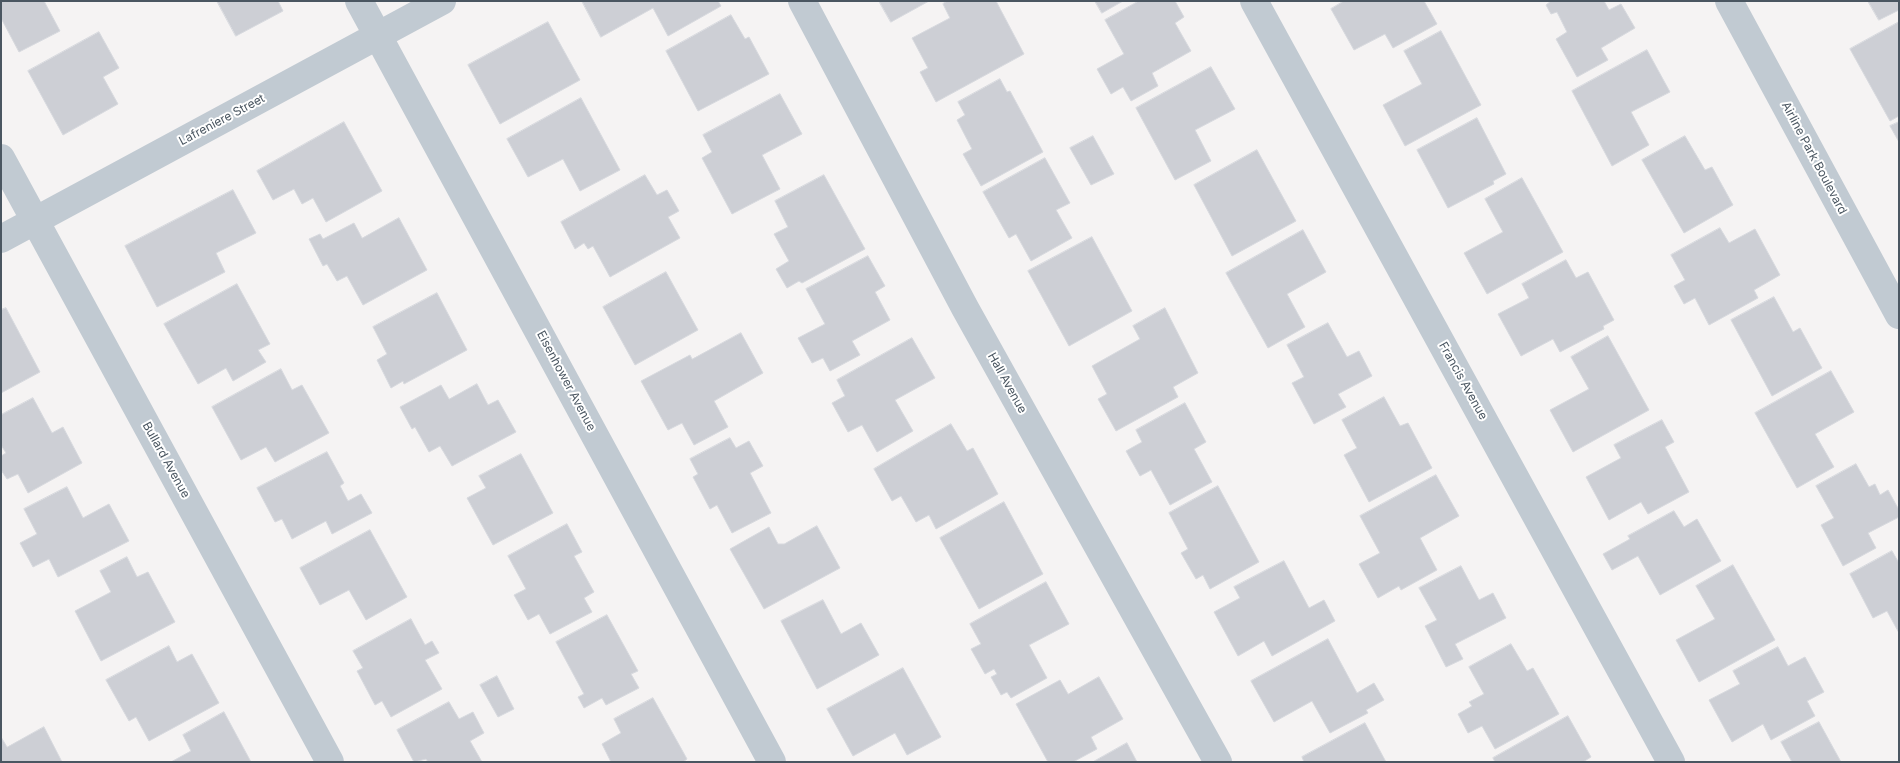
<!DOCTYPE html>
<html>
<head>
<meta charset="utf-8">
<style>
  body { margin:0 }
  #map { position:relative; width:1900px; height:763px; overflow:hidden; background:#f5f3f3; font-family:Inter,sans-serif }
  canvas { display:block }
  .frame { position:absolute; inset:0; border:2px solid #4a5661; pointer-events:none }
</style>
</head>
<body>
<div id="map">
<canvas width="1900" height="763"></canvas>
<div class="frame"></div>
</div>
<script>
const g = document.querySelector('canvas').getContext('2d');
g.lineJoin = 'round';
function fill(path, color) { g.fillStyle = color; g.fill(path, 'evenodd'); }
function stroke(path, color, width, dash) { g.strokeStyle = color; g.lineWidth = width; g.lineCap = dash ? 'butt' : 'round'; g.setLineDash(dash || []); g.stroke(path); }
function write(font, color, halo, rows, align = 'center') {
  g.font = font + ' Inter,sans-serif'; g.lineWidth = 4; g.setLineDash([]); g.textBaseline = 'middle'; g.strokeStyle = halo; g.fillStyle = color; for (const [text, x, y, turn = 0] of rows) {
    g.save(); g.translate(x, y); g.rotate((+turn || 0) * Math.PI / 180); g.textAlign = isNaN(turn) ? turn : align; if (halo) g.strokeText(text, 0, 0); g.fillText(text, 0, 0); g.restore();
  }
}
const building = new Path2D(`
  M1,1H44L60,31L19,52L1,18Z
  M217,1H278L283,11L236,36Z
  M582,1H718L721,6L668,36L653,8L601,37Z
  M879,1H929L891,22Z
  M947,1H996L1024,54L936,102L920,72L928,68L912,38L950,18L943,4Z
  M1095,1H1123L1102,13Z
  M1139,1H1175L1184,17L1175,23L1191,51L1152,73L1158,86L1131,101L1123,87L1111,94L1097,69L1124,54L1105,20Z
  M1344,1H1424L1437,24L1393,48L1385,34L1354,50L1331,9Z
  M1604,1L1609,10L1621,4L1635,28L1601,48L1608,60L1577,77L1556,39L1567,32L1557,12L1551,14L1546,5L1551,1Z
  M1868,1H1899V10L1879,20Z
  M731,15L745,39L749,37L769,74L698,111L666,51Z
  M548,22L580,80L500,124L468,65Z
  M1899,22V116L1890,121L1850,49Z
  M1441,31L1481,105L1405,146L1383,105L1422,84L1404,51Z
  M99,32L119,68L103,77L118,104L63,135L28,71Z
  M1647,50L1670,92L1631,112L1649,145L1612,166L1572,91Z
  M1211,67L1235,109L1195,130L1211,161L1175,180L1136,108Z
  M1000,79L1007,92L1010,91L1043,152L981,186L963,154L972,149L957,120L965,115L958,102Z
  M780,94L802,134L762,155L780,189L732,214L702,158L712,152L703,135Z
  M581,98L620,170L580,191L563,159L528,177L507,139Z
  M1477,118L1506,174L1493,181L1494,184L1448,208L1417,150Z
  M344,122L382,191L326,222L313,198L302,204L294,189L273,200L257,171Z
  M1899,122V142L1890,126Z
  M1093,136L1114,174L1091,185L1070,148Z
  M1685,136L1705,170L1712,167L1733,205L1684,233L1642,160Z
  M1257,150L1296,221L1232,256L1194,185Z
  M1045,158L1070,203L1056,210L1072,238L1031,261L1016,234L1009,238L983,192Z
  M645,175L657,195L667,190L679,211L668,217L680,238L610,277L593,246L588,249L584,243L575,249L561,222Z
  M824,175L865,249L802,283L799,281L787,288L776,269L789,261L774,234L788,227L775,201Z
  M1522,178L1563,252L1487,294L1464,253L1503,232L1485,199Z
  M233,190L256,233L216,253L225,272L157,307L125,246Z
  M399,218L427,270L363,305L347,276L337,281L327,264L323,266L309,239L320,234L323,239L354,223L362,238Z
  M1720,228L1729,243L1755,229L1780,275L1754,290L1758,298L1709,325L1695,298L1684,304L1674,286L1685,280L1671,255Z
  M1303,230L1326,272L1287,294L1305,327L1268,348L1226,273Z
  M1092,237L1132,311L1069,346L1028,271Z
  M868,256L885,286L875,292L890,320L852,341L860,355L830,371L823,358L812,363L798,338L825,324L806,289Z
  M1566,260L1576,278L1588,272L1614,320L1603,326L1604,329L1560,352L1553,339L1521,356L1498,314L1529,298L1522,284Z
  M666,272L698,330L635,365L603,307Z
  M237,284L270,344L258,350L266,362L233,381L226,368L198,384L164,324Z
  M437,293L467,350L404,384L403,381L391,388L377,360L387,354L373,327Z
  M1774,297L1793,332L1800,328L1822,368L1772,396L1731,320Z
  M6,308L40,372L1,393V310Z
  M1165,308L1198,373L1173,387L1178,397L1116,431L1098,399L1107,394L1092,366L1140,339L1133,326Z
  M1328,323L1347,357L1359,351L1372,376L1338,394L1346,407L1314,424L1292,383L1304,377L1287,345Z
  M741,333L763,373L714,401L728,427L694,445L682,423L668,430L641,381L690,355L692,359Z
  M1608,336L1649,410L1573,452L1550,410L1589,389L1571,357Z
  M912,338L935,378L895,400L913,431L877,452L862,425L848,432L832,403L845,396L837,380Z
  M281,369L292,390L302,385L329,433L275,462L266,447L241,460L212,407Z
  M1831,371L1854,412L1815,434L1834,467L1797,488L1755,413Z
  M477,384L488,405L498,400L516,432L452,466L440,446L429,452L415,427L412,429L400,407L441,385L449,399Z
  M1384,397L1400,426L1408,423L1432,468L1369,502L1344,455L1357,448L1342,420Z
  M33,398L52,433L63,427L82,463L28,493L18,474L7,479L1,470V456L6,453L1,445V415Z
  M1185,403L1206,442L1194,449L1212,482L1170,505L1151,470L1140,476L1126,451L1142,442L1136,430Z
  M1662,420L1674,442L1665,447L1689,492L1648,514L1641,502L1609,520L1586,477L1621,458L1614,445Z
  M951,424L967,451L973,448L998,494L936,529L929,515L916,522L901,496L892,501L874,469Z
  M730,438L736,448L749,441L763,466L750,473L771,513L732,533L717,505L710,509L693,477L698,474L690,459Z
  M327,452L344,483L340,486L348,501L361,494L372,513L332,534L326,521L292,539L282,519L275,522L257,488Z
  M521,454L553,513L493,545L467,498L486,488L479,476Z
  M1856,464L1869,487L1875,484L1880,495L1888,490L1899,510V517L1868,533L1876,548L1843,566L1821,525L1834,518L1816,486Z
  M1436,475L1459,516L1420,538L1437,570L1401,590L1399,586L1378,598L1359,564L1380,553L1360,516Z
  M1218,486L1259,562L1210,589L1203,575L1196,579L1181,553L1188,549L1169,513Z
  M67,487L83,518L109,504L129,541L58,577L49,559L33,567L20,543L37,534L24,509Z
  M1004,502L1043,574L979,609L940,538Z
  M1674,511L1684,527L1697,519L1721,561L1660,595L1638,556L1612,570L1603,554L1630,539L1628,536Z
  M567,524L582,552L574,556L594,592L584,598L592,612L550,634L539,614L528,620L514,595L526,589L508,556Z
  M817,526L840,568L764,609L730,549L769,527L778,544H784Z
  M370,530L407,597L366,620L349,590L320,605L300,568Z
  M1892,551L1899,563V633L1887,611L1873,618L1850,574Z
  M127,557L137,577L148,572L175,622L101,661L75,611L111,592L100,571Z
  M1284,561L1309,608L1324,600L1335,621L1272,656L1264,641L1238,656L1214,612L1240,598L1234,587Z
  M1733,565L1775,640L1699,682L1676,640L1715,619L1696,586Z
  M1461,566L1479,600L1493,593L1506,618L1455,644L1463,659L1446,667L1425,626L1437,620L1419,588Z
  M1046,582L1069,624L1029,645L1047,678L1011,698L1007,692L1001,695L991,677L997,674L994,669L985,674L971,649L981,644L970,624Z
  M823,600L841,634L861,623L879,655L817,689L781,621Z
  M607,615L638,671L631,674L639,688L606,705L602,698L584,708L578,697L584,694L556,642Z
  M411,619L425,645L432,641L439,653L425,660L442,689L391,717L382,701L375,705L357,671L363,668L353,651Z
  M1328,639L1357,693L1374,683L1384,700L1366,710L1368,713L1330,733L1312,701L1274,722L1251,681Z
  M1511,644L1527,671L1533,668L1559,714L1495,749L1482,726L1468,733L1458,714L1472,706L1469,702L1484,694L1469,667Z
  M169,646L177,662L192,654L219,703L149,741L136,717L129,721L106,680Z
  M1778,647L1788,666L1805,657L1824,692L1807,701L1815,716L1771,740L1763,724L1732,742L1709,700L1740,684L1733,671Z
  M903,668L941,737L907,755L895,733L853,756L827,709Z
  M497,676L514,709L498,717L480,685Z
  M1099,677L1123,719L1091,737L1097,749L1073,762H1048L1016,704L1060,680L1068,694Z
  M653,698L687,759L683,762H611L602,744L621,733L614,719Z
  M449,702L459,719L473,712L484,733L470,741L482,762H428L426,759L414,762L397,730Z
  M224,712L251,762H171L191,751L183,735Z
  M1568,716L1591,757L1583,762H1495L1493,758Z
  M1819,722L1841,762H1792L1781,742Z
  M1365,723L1386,762H1304L1302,757Z
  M44,727L62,762H1V737L7,747Z
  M1127,743L1137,762H1093Z`);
const minor = new Path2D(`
  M359,1L772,762
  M802,1L965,308L1218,762
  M1254,1L1671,762
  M1729,1L1899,315
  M1,158L330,762
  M1,239L442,1`);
const streetNames = [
  ["Lafreniere Street",222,120,-28],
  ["Airline Park Boulevard",1814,158,62],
  ["Eisenhower Avenue",566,381,62],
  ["Francis Avenue",1463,381,61],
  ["Hall Avenue",1007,383,61],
  ["Bullard Avenue",166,460,61]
];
fill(building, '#cdcfd5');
stroke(building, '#d7d9de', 1);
stroke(minor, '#c1cad2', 28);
write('12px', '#4a5661', '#fff', streetNames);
</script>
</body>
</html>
